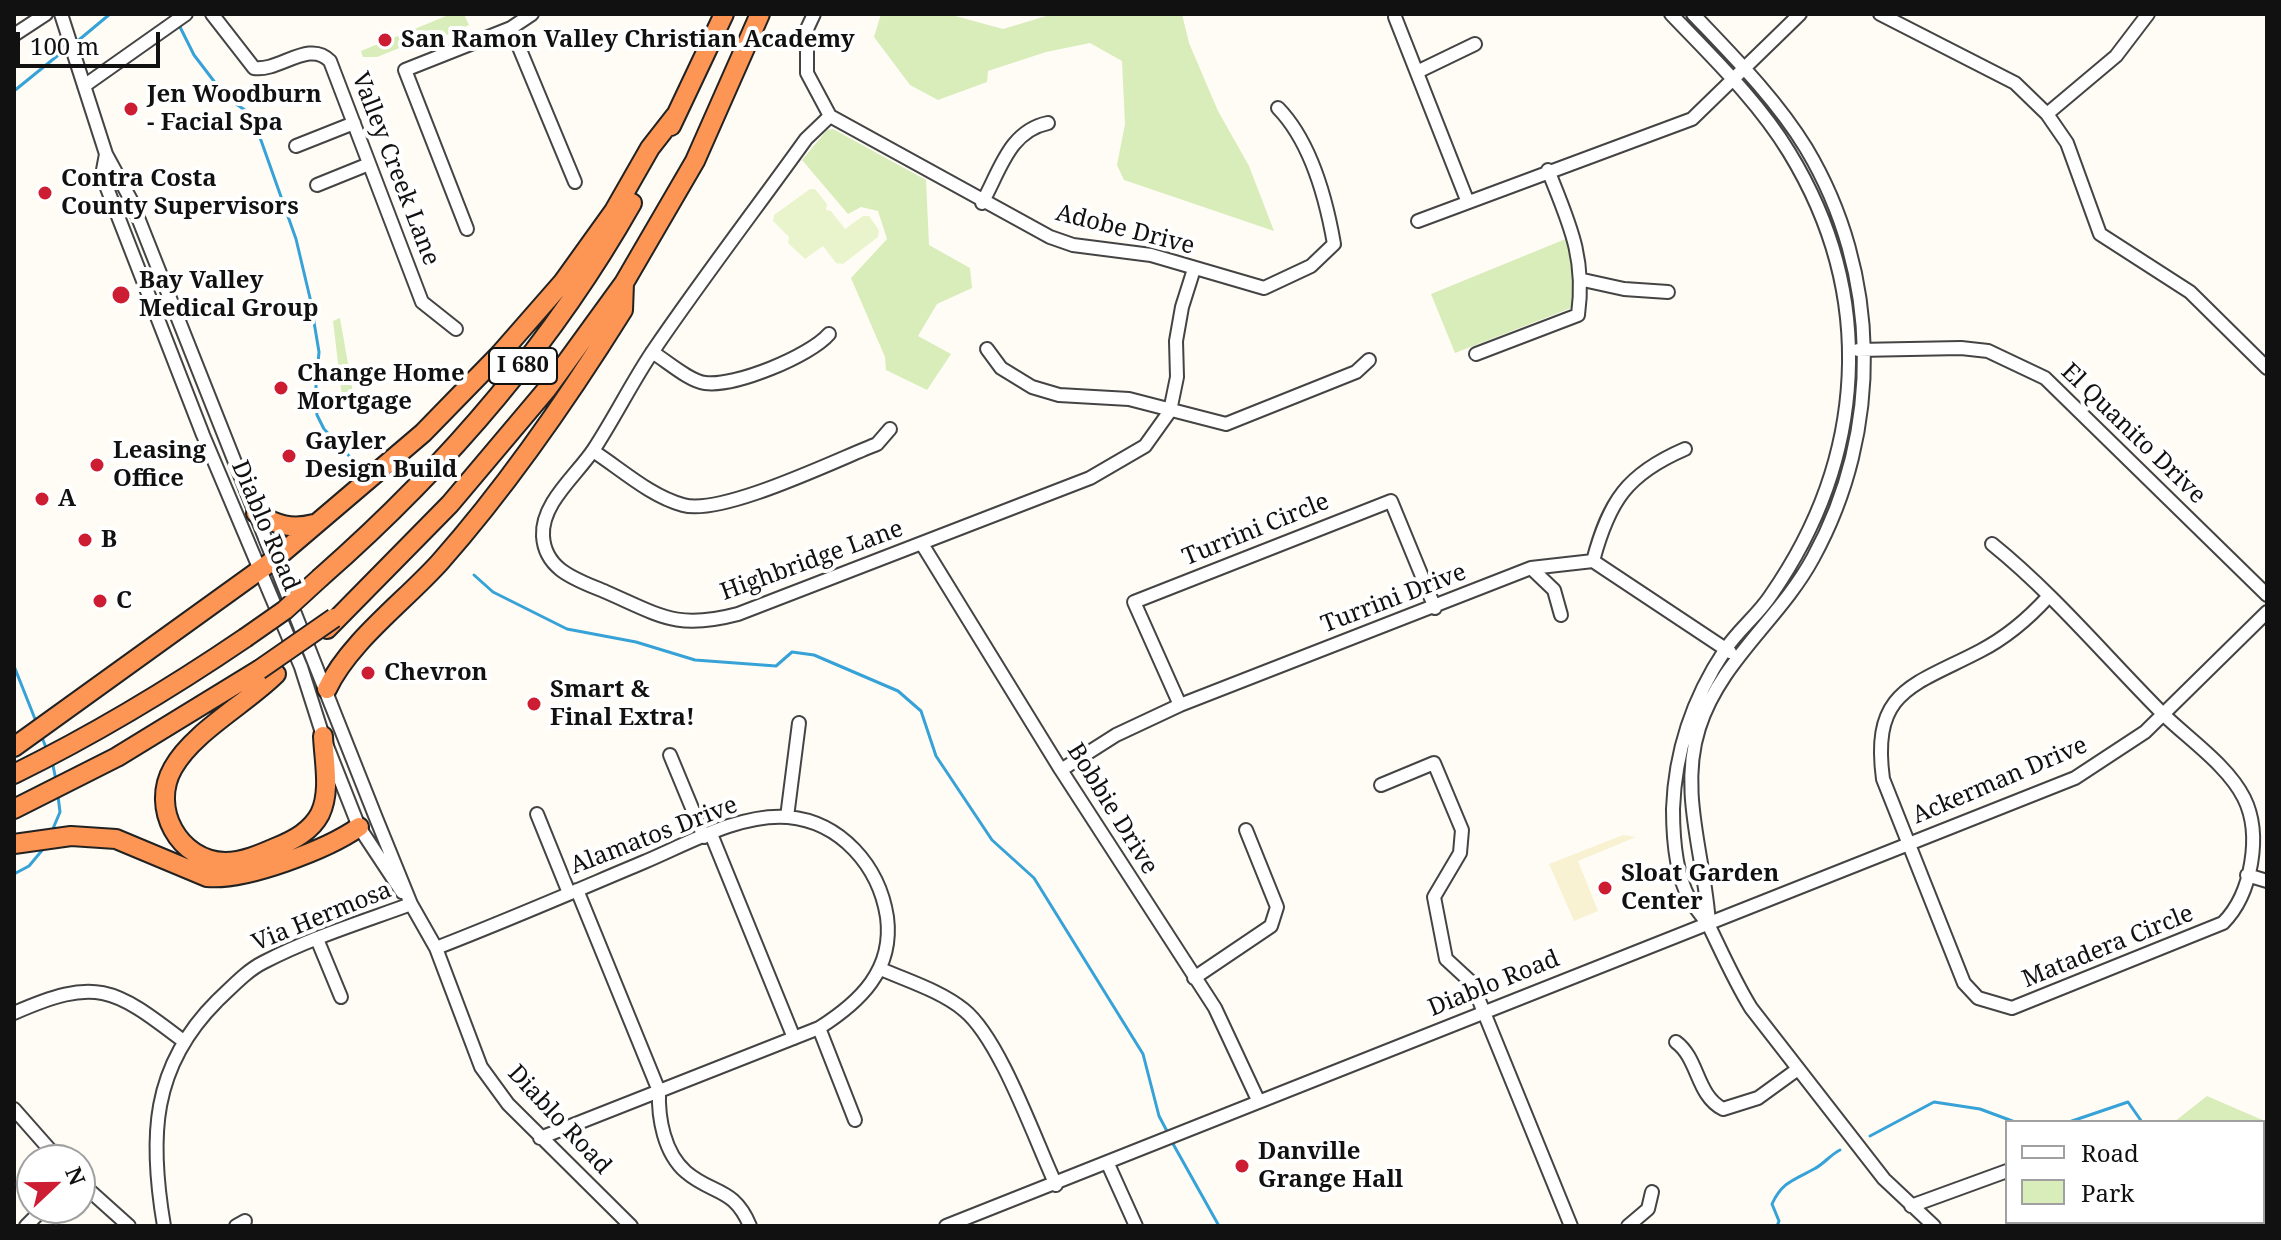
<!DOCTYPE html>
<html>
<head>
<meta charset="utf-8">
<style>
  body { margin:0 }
  #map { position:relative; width:2281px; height:1240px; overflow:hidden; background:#fffcf5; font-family:"Noto Serif",serif }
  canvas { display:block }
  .frame { position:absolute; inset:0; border:16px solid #111; pointer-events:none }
  .legend { position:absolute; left:2005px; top:1120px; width:260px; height:104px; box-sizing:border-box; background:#fff; border:2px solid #a0a0a0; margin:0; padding:10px 14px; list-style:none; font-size:24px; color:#111 }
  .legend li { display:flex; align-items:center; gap:16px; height:40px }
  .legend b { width:40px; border:2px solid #a0a0a0 }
  .north { position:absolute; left:16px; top:1144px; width:80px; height:80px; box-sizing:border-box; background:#fff; border:2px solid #a0a0a0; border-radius:50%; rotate:68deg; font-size:22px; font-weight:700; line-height:32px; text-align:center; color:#111 }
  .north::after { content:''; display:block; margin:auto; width:28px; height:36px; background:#cc1d32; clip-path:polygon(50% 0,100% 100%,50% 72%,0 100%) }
  .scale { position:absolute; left:16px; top:32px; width:144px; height:36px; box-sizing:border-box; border:4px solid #111; border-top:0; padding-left:10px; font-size:24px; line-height:28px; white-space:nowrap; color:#111; -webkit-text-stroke:6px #fff; paint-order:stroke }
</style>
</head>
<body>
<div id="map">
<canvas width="2281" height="1240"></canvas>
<div class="frame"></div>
<ul class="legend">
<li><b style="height:10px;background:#fff"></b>Road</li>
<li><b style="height:22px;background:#d8edba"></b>Park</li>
</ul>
<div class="north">N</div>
<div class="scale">100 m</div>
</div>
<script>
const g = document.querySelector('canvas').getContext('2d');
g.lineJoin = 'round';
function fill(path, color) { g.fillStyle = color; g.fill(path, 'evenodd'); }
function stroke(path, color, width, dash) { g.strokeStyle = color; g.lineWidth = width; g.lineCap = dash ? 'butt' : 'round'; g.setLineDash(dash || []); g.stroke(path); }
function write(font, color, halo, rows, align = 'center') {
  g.font = font + ' "Noto Serif",serif'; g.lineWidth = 8; g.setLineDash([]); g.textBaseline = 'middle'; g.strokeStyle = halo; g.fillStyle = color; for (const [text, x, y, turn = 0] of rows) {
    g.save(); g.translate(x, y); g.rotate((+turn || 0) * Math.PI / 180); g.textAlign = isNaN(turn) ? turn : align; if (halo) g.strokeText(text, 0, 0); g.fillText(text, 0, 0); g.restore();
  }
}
const farmland = new Path2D(`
  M1623,835L1636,837L1578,861L1598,911L1574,921L1549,864Z`);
const green = new Path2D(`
  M451,14H464L469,25L415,49L412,43L377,57H363L361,51Z
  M881,14H948L1003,29L1053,14H1182L1189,43L1218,111L1249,166L1274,231L1124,180L1117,165L1125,124L1122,61L1090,43L1046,52L988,71L987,82L938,100L910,85L874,37Z
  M833,129L926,180L929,245L970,268L972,288L937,304L918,336L951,354L927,390L886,370L885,357L851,278L887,239L878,211L861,207L848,214L802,160L827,130Z
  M1568,238L1572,249L1576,306L1455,353L1431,294Z
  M340,318L354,398L343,405L333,321Z
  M2207,1096L2267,1122V1161L2263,1162V1122H2174Z`);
const pitch = new Path2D(`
  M810,189H815L827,204L826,210L831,211L845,229L863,216H869L879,230L878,237L843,264L836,263L823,246L805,259L788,243L789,237L773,221L774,215Z`);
const stream = new Path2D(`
  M179,25L194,55L226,97L252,115L296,239L310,298L319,352L315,398L317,415L324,429L351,458
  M74,44L110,14
  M14,91L67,48
  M474,575L493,592L567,629L636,642L695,660L776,666L792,652L814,655L898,691L921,711L936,756L992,840L1034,878L1143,1054L1159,1116L1169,1135
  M14,666L37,724
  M41,735L47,750
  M52,761L56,780
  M52,831L60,812L58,796
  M14,874L29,866L44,848
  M2069,1122L2128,1102L2142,1122
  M1870,1136L1934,1102L1980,1109L2015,1122
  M1172,1142L1219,1226
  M2263,1217L2267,1218
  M1777,1226L1779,1221L1772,1204C1782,1182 1794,1180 1814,1169C1824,1164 1830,1155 1840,1150`);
const minor = new Path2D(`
  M61,14L106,154L131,200L376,818L411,904L436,948L481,1067L508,1104L631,1226
  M212,14L254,68C279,72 309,39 330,61L422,302L456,329
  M814,14L807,29V73L830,116L1050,237L1073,245L1151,255L1264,288L1311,266L1334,244C1326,198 1311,142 1278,108
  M1671,14C1712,57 1758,101 1789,152C1877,296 1866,458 1771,595C1758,615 1738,630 1725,650C1693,698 1675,752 1673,809C1673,836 1676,874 1689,898C1695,909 1704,917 1710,928C1723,955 1735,982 1751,1008L1884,1179L1934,1226
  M1693,14C1733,56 1776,99 1806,148C1881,273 1883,431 1813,558C1780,619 1720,661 1699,728C1678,793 1706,861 1709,925
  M1880,14L2015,83L2047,114L2067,143L2100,234L2190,292L2267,368
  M1395,17L1467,200
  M511,28L575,182
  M14,35L46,14
  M1417,72L1475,44
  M84,86L186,14
  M2047,114L2116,56L2148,14
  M830,116L806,139C755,210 702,279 653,351C632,382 615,417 594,449C577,475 541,503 543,536C545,571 578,580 606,592C661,616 677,630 738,614L1090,478L1145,446L1170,411L1177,377L1176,341L1182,307L1194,269
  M296,146L354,123
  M106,154L103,170L107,188L203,435L301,667L323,736L359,827L402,892
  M317,185L369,164
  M982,203C1000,171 1009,131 1048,123
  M1418,221L1692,119L1800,14
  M467,229L405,70L511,28L532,14
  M1583,280L1624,289L1668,292
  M987,349L1001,368L1032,387L1059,395L1129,399L1226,424L1356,372L1369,360
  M1858,350L1961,348L1988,351L2045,378L2267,595
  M652,352C667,361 689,381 705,383C735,387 810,356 829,334
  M1476,354L1578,315C1586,257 1569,223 1548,170
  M593,451C621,469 650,496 683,505C722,516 836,460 877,444L890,429
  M922,544L1061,770L1215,1008L1258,1100
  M1992,544C2054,594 2107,658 2164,715C2190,740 2228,766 2244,798C2262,834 2252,894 2223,923L2012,1008L1978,998L1964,983L1883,779C1871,690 1913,686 1980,651C2007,637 2028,619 2048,597
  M1593,561C1609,501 1627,474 1685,449
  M1531,568L1554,590L1561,615
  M1180,705L1134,602L1391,501L1435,608
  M670,755L704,837
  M1061,770L1116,735L1180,705L1531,568L1593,561L1730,652
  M1381,785L1434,763L1462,830L1460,853L1434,897L1446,959L1472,983L1571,1226
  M537,814L569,893
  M787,817L799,723
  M711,834L794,1038
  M2247,875L2267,881
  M577,890L659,1091C658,1118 664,1153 686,1172C713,1195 734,1187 750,1226
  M317,939L341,997
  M436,948C506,921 575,891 644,862C687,844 740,813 788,817C841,822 879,866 887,917C894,970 860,1002 819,1028L540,1138
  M881,969C908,981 941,991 964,1010C1000,1039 1035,1140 1056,1185
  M1194,978L1271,926L1277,907L1246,830
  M14,1013C96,977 113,987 182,1040
  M819,1028L855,1120
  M1676,1042C1699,1059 1696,1095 1723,1109L1758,1098L1798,1069
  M14,1109L59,1160
  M1108,1164L1136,1226
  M80,1182L129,1226
  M1911,1206L2007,1171
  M26,1226L44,1208
  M164,1226C149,1138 151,1067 217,1001C232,987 246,971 264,962C310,938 362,922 411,904
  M236,1226L245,1221
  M946,1226L2075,778L2145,732L2267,612
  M1628,1226L1648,1209L1652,1192`);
const highway = new Path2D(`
  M671,126L724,14
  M256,513C277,525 291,530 314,524
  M321,577C444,469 551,346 632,203
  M327,629L450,504L547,389L624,283L695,161L760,14
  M276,674C246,704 193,732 173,768C150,808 179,861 225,862C243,862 261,854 277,847C294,840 311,831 320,814C331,791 324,761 323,736
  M327,689C349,642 405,601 440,562C509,484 568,398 623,310L624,283
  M14,747L275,559L423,433L500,354L563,282L614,211L650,148L675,116
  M14,774C95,734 170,689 245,638
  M14,809L117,757L259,670
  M14,844L71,836L116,839L207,877C245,881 328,849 359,827`);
const highwayBridge = new Path2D(`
  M245,638L285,610L321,577
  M259,670L334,618`);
const markers = [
  [385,40,8,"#cc1d32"],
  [131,109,8,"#cc1d32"],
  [45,193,8,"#cc1d32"],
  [121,295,10,"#cc1d32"],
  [281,388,8,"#cc1d32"],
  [289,456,8,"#cc1d32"],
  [97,465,8,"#cc1d32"],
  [42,499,8,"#cc1d32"],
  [85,540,8,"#cc1d32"],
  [100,601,8,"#cc1d32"],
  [368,673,8,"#cc1d32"],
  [534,704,8,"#cc1d32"],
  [1605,888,8,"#cc1d32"],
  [1242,1166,8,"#cc1d32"]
];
const shields = [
  [523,366,68]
];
const shieldNames = [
  ["I 680",523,366]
];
const poiNames = [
  ["San Ramon Valley Christian Academy",401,40],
  ["Jen Woodburn",147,95],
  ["- Facial Spa",147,123],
  ["Contra Costa",61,179],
  ["County Supervisors",61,207],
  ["Bay Valley",139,281],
  ["Medical Group",139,309],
  ["Change Home",297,374],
  ["Mortgage",297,402],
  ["Gayler",305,442],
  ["Design Build",305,470],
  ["Leasing",113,451],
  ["Office",113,479],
  ["A",58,499],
  ["B",101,540],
  ["C",116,601],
  ["Chevron",384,673],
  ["Smart &",550,690],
  ["Final Extra!",550,718],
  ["Sloat Garden",1621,874],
  ["Center",1621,902],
  ["Danville",1258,1152],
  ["Grange Hall",1258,1180]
];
const streetNames = [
  ["Valley Creek Lane",395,169,69],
  ["Adobe Drive",1125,230,14],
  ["El Quanito Drive",2133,434,44],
  ["Diablo Road",265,526,67],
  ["Turrini Circle",1256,530,-22],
  ["Highbridge Lane",812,561,-20],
  ["Turrini Drive",1394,599,-21],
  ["Ackerman Drive",2000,781,-23],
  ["Bobbie Drive",1112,809,58],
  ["Alamatos Drive",654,836,-21],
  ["Via Hermosa",322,917,-22],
  ["Matadera Circle",2108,947,-22],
  ["Diablo Road",1494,984,-22],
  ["Diablo Road",559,1120,47]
];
fill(farmland, '#f8f2d2');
fill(green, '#d8edba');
fill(pitch, '#e9f4cd');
stroke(stream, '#37a2d7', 3);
stroke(minor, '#444', 16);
stroke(highway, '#222', 22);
stroke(minor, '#fff', 12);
stroke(highway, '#fd9655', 18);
stroke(highwayBridge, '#222', 22, []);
stroke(highwayBridge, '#fd9655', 18);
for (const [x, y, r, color] of markers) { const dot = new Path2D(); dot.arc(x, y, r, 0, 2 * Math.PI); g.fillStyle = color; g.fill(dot); stroke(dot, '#fff', 3); }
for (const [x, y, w] of shields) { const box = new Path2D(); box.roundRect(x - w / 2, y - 18, w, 36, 6); g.fillStyle = '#fff'; g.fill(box); stroke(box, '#111', 2); }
write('bold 22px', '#111', null, shieldNames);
write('bold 24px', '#111', '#fff', poiNames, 'left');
write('24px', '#111', '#fff', streetNames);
</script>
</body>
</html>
